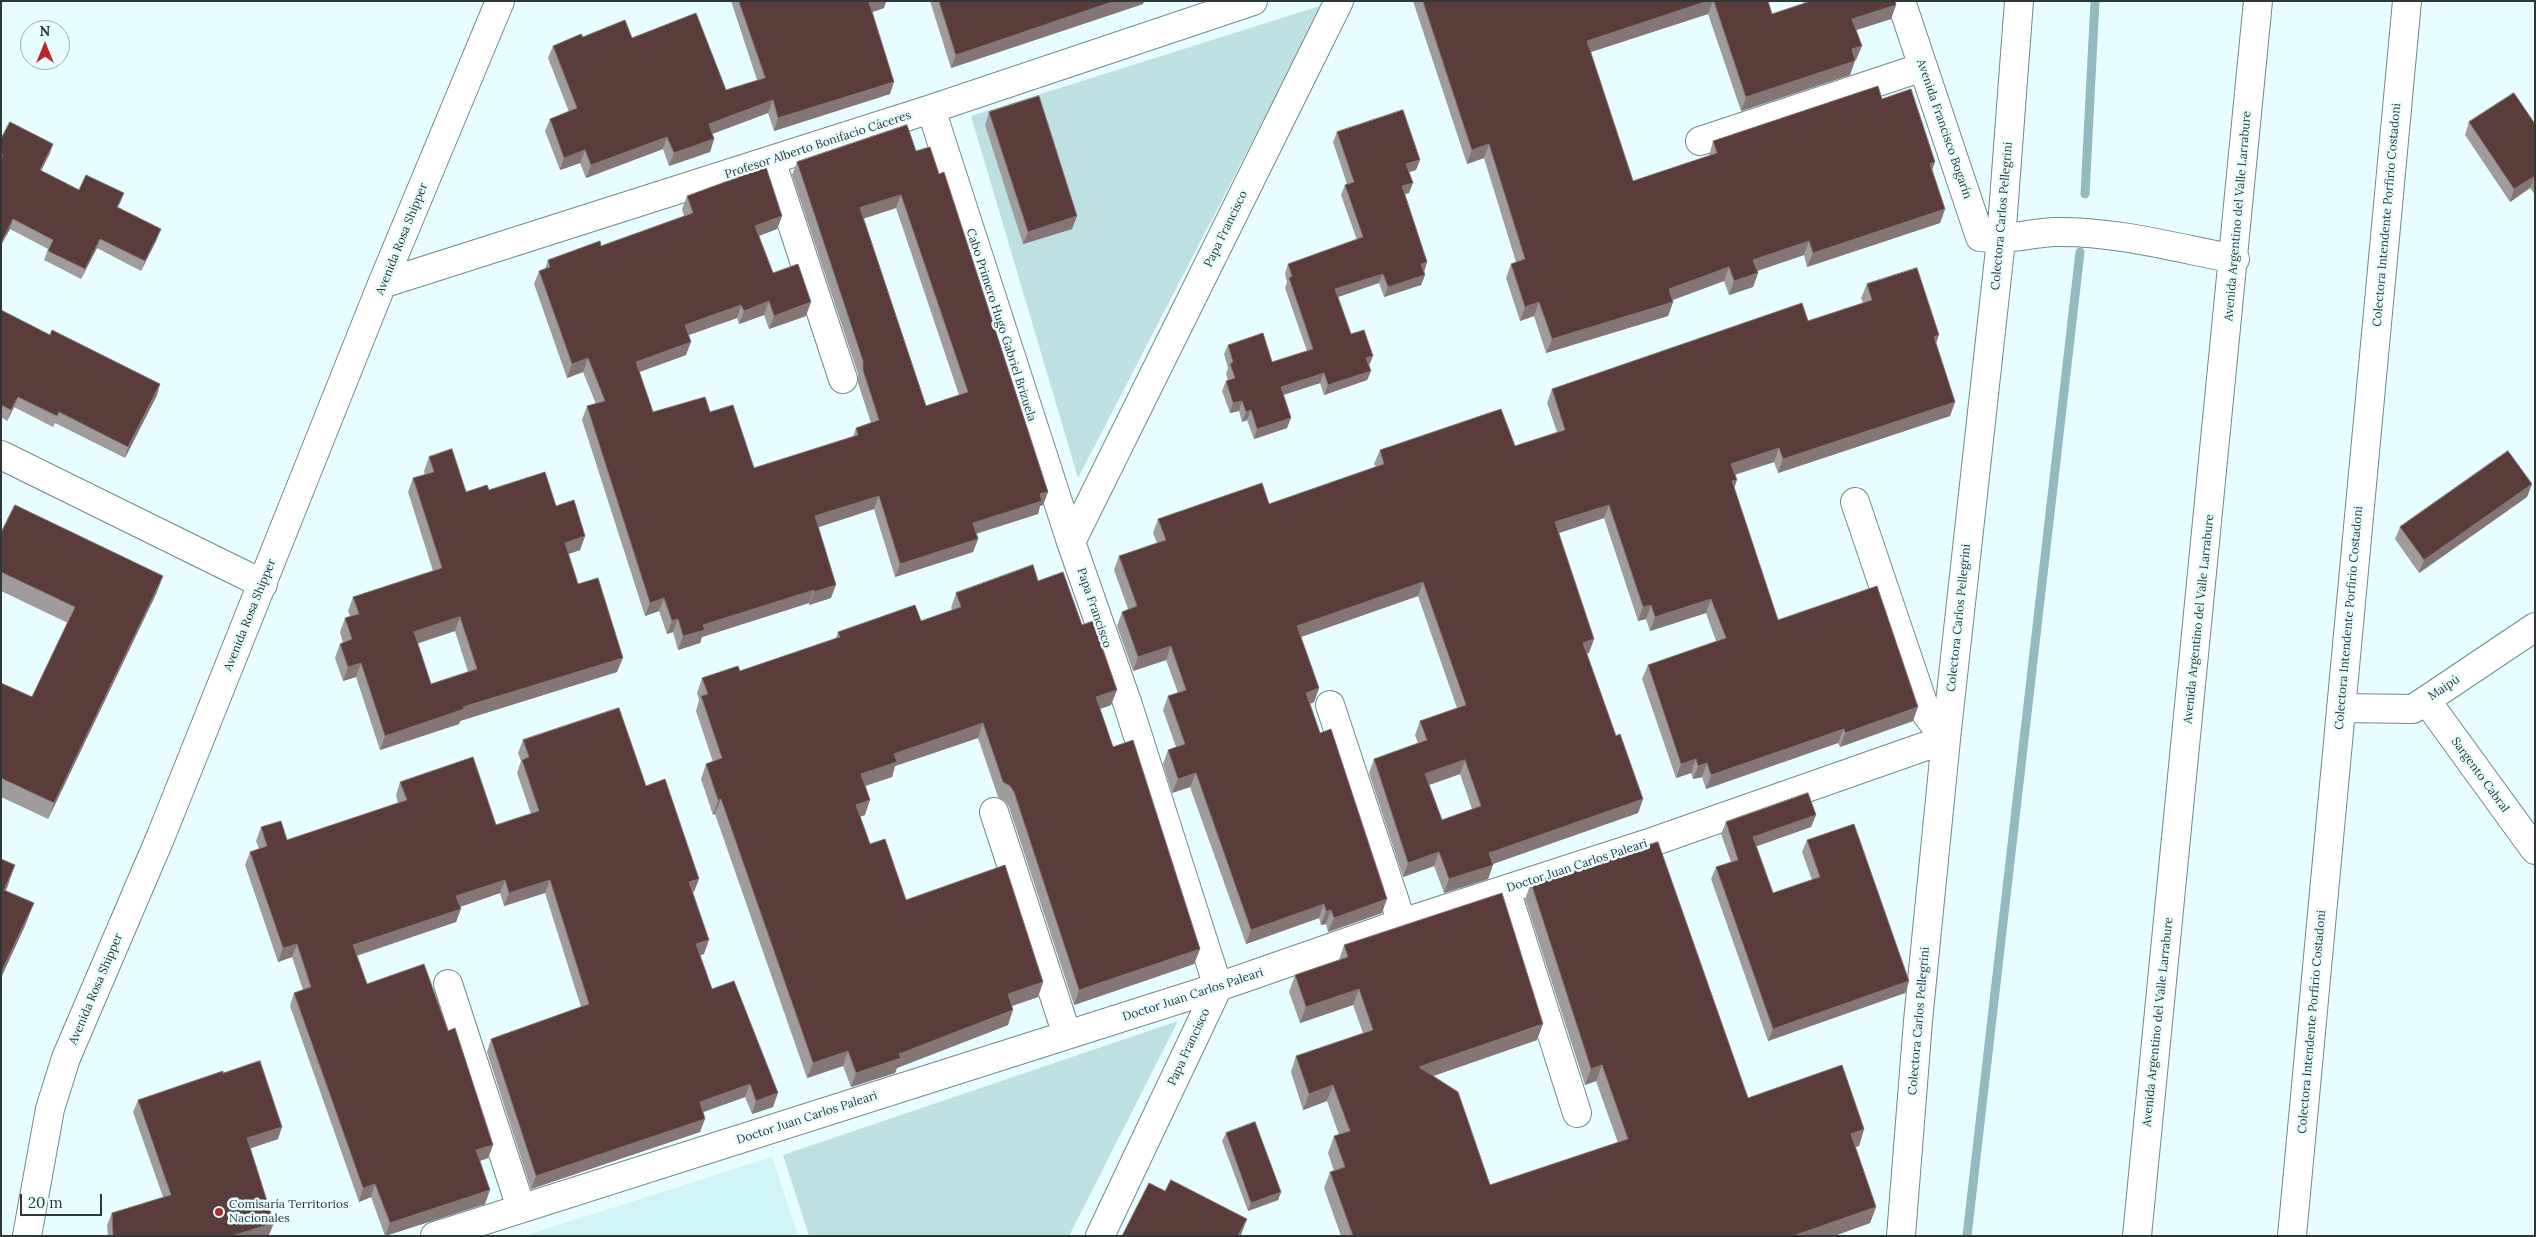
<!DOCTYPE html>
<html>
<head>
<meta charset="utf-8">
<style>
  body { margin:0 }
  #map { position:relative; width:2536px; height:1237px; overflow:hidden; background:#e7fdff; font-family:Lora,serif }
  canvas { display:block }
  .frame { position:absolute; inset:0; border:2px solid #2e3839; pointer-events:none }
  .north { position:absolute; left:20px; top:20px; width:50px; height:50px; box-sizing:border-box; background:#e7fdff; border:1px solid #9daeb0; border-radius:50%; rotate:0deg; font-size:14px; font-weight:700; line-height:20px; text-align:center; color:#2e3839 }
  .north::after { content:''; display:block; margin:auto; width:18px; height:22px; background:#b7272d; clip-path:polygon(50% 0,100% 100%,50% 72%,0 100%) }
  .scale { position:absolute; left:20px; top:1194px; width:82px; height:22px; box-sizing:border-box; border:2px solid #2e3839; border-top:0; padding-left:6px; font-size:15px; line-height:18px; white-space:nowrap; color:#2e3839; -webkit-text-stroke:4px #e7fdff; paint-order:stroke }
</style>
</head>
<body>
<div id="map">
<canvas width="2536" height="1237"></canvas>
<div class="frame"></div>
<div class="north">N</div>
<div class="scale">20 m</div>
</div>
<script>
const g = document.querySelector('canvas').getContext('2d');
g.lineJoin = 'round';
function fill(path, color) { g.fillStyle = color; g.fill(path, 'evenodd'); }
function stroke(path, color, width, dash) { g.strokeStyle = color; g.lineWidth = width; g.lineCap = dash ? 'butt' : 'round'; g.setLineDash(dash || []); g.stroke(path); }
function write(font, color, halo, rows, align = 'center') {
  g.font = font + ' Lora,serif'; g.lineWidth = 5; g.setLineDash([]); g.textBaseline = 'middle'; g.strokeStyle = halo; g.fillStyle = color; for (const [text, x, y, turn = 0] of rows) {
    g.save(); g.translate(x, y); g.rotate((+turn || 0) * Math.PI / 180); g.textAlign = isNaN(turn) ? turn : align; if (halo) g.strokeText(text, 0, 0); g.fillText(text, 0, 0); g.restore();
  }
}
const built = new Path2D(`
  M772,1157L798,1236H524Z`);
const green = new Path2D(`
  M1323,5L1078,478L971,116Z
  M1178,1021L1069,1236H809L783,1155Z`);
const stream = new Path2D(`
  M2085,194L2095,1
  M1967,1236L2080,252`);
const minor = new Path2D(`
  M1901,1L1980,237C2010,241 2028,233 2056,232C2116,231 2177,248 2235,259
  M931,109L1071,542
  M1700,141L1923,67
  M771,160L843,379
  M382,284L931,109L1253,1
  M1,455L263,584
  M2426,700L2535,850
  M1330,705L1402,923
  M2341,708L2413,709L2535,627
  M994,812L1067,1035
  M1506,890L1577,1113
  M448,984L521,1208
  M27,1236L50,1109L66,1058L161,836L382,284L500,1
  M435,1236L1218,987L1402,923L1655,841L1946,739L1927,715L1855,502
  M1100,1236L1218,987L1128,705L1071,542L1339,1
  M1901,1236L1918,1021L1946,739L2001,240L2019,1
  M2292,1236L2407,1`);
const highway = new Path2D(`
  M2137,1236L2258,1`);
const wall = new Path2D(`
  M731,1H886L884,8L872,12L890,94L774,131L768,113L712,134L714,139L710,152L669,166L663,149L586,178L580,163L560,170L545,131L550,119L569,112L548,58L553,46L583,37L632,38L726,90L757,80Z
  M930,1H1144L1143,4L951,68Z
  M1413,1H1768L1772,14L1804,4L1803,1H1895L1896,5L1891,19L1856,30V60H1855L1850,75L1741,111L1708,14L1590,52L1633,181L1709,156L1713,141L1882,99L1932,170L1945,209L1940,223L1807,267L1804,255L1757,271L1758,273L1753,287L1729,295L1724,281L1673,300V302L1668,316L1546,353L1534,316L1520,321L1506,278L1511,264L1516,262L1484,158L1467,164Z
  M989,112L1077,216L1072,229L1023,244L985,125Z
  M2469,122L2535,124V195L2530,188L2510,202L2465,135Z
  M1337,132L1416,170L1409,172V193L1405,194L1427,262L1424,271L1425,275L1421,285L1384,297L1379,283L1338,297L1351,334L1369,366L1371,371L1367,380L1324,395L1320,383L1283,395L1287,428L1254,439L1247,420L1242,422L1239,411L1230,413L1222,391L1226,381L1228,380L1226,374L1228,368L1224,354L1228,345L1272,362L1307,351L1285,288L1287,282L1285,274L1288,264L1357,240L1341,195L1345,185L1347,184L1333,142Z
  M1,139L50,153L41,171L79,190L120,203L118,207L157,239L141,271L97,248L81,279L44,260L48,249L10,229L1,245Z
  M916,151L1048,492L1043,505L1040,506L1038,514L976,534L978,539L973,552L895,577L874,509L818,527L831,598L809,605V603L702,637L700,643L678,650L673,632L667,634L659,611L645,616L582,420L587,406L596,404L583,372L567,378L534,284L539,271L545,269L548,260L601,246L684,216L682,209L687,196L782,216L777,229L759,236L773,273L806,316L769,329L764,315L739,324L737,318L689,335L686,355L639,372L653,412H710L754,468L853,437L856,428L871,423L858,383V374L792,175L797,162ZM896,208L959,395L926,406L863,219Z
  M1867,284L1936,344L1955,402L1950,416L1778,473L1774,462L1735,475L1734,487L1778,620L1913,721L1840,747L1838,743L1706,789L1702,777L1693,779L1691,773L1676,778L1642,679L1648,665L1716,641L1706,613L1650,631L1646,619L1638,621L1604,518L1559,533L1589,653L1587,654L1616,736L1643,799L1638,813L1493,864L1488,879L1444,893L1434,866L1403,877L1369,773L1374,759L1418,743L1415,735L1420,721L1457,708L1418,596L1301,637L1319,688L1314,702L1310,704L1382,913L1328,932L1326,924L1321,925L1319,918L1246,944L1190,787L1172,793L1163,764L1168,750L1176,747L1163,710L1168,696L1178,693L1166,660L1133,671L1117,626L1122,612L1128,609L1114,570L1119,556L1157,543L1153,533L1158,519L1269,504L1376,467L1374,464L1380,450L1515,446L1557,432L1547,403L1552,389L1808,321L1863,303L1861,298ZM1460,774L1472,809L1442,820L1429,785Z
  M1,310L157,395L125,458L55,423L53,427L14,407L7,421L1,417Z
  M429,457L466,492L489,490L556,506L585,536L580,550L568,554L578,584L617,672L460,721L459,724L380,750L356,677L343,681L335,658L340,644L343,643L340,632L345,618L350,616L348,611L353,597L433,571L408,492L413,478L425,475L424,471ZM455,631L468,672L431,684L417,644Z
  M2532,484L2527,497L2419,573L2395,539L2400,527Z
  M1,533L157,592L48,819L1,797V683L32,697L68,623L1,591Z
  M1038,581L1082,625L1111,705L1100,709L1113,747L1200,949L1194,964L1074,1005L1009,807L1005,801L998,797L978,738L895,766L892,777L865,786V815L860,816L870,844L906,900L1043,982L1038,997L1012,1006L1008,1025L897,1068L895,1073L851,1087L843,1066L807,1078L715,814L713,815L701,779L706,764L713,762L696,711L699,700L697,693L702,678L740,671L836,638L838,632L921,621L952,610L951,608L956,593Z
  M523,740L646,786L694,892L693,893L704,954L700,955L712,989L773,1107L752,1114L745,1097L703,1112L700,1132L531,1189L487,1052L491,1039L581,1007L545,893L504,906L500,893L460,907L456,922L357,956L367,984L448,1031L493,1145L488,1158L480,1161L485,1204L385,1236L371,1197L359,1202L290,1006L294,993L303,990L292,957L278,962L245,865L250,852L259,849L256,841L261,827L287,840L398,803L396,795L400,782L496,825L531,814L517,773L521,761L518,753Z
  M1816,815L1811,827L1756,846L1773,893L1812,880L1802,852L1807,840L1909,981L1905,993L1768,1041L1711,879L1716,867L1731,862L1721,834L1726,822Z
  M1531,883L1748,1098L1864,1129L1859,1146L1855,1147L1876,1207L1870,1223L1834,1236H1341L1324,1188L1330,1172L1334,1171L1328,1153L1334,1136L1339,1135L1327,1101L1303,1110L1291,1072L1296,1056L1363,1033L1353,1005L1300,1023L1289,992L1295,975L1339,960L1344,945L1537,1040L1433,1076L1490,1185L1618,1143L1596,1081L1585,1085L1525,899Z
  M223,1073L278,1139L250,1148L269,1235L267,1236H108L107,1225L112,1213L163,1197L133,1112L138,1100Z
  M1226,1133L1281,1192L1278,1200L1248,1211L1222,1141Z`);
const shadedWall = new Path2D(`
  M871,1H886L884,8L864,15L869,2Z
  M1115,1H1144L1143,4L951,68L956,55Z
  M1708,1H1713L1708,14L1582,55L1587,41Z
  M1896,5L1891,19L1847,33L1852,19Z
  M1862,46L1856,60L1846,63L1852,49Z
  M1855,61L1850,75L1741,111L1746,97Z
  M894,82L890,94L774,131L778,118Z
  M773,100L768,113L704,137L709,124Z
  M667,137L663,149L586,178L591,165Z
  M714,139L710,152L669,166L674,153Z
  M53,144L50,153L36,180L40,170Z
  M1489,144L1484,158L1467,164L1472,150Z
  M585,150L580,163L560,170L564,158Z
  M1420,160L1416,170L1403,174L1406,164Z
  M1935,162L1930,176V164Z
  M2535,176L2530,188L2510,202L2514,189Z
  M1413,183L1409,193L1398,196L1402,186Z
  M124,193L120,203L113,216L117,207Z
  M901,195L896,208L855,221L860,208Z
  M1945,209L1940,223L1807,267L1813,253Z
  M782,216L777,229L750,239L755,226Z
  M1077,216L1072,229L1023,244L1028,232Z
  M13,219L10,229L1,245V243Z
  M161,229L157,239L141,271L145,261Z
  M100,239L97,248L81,279L85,269Z
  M1809,241L1804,255L1748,274L1753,260Z
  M1427,262L1424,272L1421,264Z
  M1729,267L1724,281L1664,303L1669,289Z
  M1758,273L1753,287L1729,295L1734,281Z
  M1383,274L1379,283L1332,299L1335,289Z
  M1425,275L1421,285L1384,297L1388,287Z
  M769,301L764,315L739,324L744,311Z
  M811,302L806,316L769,329L774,316Z
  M1539,302L1534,316L1520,321L1525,307Z
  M1673,302L1668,316L1546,353L1552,339Z
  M741,305L737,318L680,338L685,325Z
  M1939,335L1934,349V337Z
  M691,342L686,355L631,375L636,362Z
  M1373,356L1369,366L1363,368L1366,358Z
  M588,358L583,372L567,378L572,364Z
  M1371,371L1367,380L1324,395L1328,385Z
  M1324,373L1320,383L1277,397L1281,387Z
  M160,384L157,395L125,458L128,447Z
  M18,397L14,407L7,421L11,410Z
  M1242,401L1239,411L1230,413L1233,403Z
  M1955,402L1950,416L1778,473L1783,459Z
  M1251,410L1247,420L1242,422L1246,412Z
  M1291,418L1287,428L1254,439L1257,429Z
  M1779,448L1774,462L1726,477L1731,464Z
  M1737,480L1732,494V481Z
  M2532,484L2527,497L2419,573L2424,560Z
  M1048,492L1043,505L1040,506L1038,514L968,536L973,523L1040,494Z
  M879,496L874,509L810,530L815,516Z
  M1609,505L1604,518L1550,536L1555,522Z
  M585,536L580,550L560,557L565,543Z
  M978,539L973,552L895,577L900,564Z
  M163,576L157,592L48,819L54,803Z
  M1423,582L1418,596L1292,640L1297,626Z
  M836,585L831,598L809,605L814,592Z
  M814,590L809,603L702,637L700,643L678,650L683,636L703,625Z
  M664,598L659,611L645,616L650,603Z
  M1711,599L1706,613L1650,631L1655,617Z
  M1651,605L1646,619L1638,621L1643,607Z
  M460,617L455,631L408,646L414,632Z
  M678,619L673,632L667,634L672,621Z
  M1594,639L1589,653L1578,657L1583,643Z
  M1171,646L1166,660L1133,671L1138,657Z
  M623,658L617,672L460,721L459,724L380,750L385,736L463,707Z
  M361,663L356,677L343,681L348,667Z
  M1319,688L1314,702L1301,707L1306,693Z
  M1117,690L1111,705L1091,712L1096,697Z
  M1918,707L1913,721L1840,747L1845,733Z
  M983,723L978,738L895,766L892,777L856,789L861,774L894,754Z
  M1844,729L1838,743L1706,789L1711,775Z
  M1696,759L1691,773L1676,778L1681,764Z
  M1465,760L1460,774L1420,788L1425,774Z
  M1707,763L1702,777L1693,779L1698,766Z
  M1196,773L1190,787L1172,793L1178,779Z
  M721,799L715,814L713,815L718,800Z
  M1643,799L1638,813L1484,867L1489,853Z
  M870,800L865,815L851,820L856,805Z
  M1816,815L1811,827L1749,849L1753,837Z
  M1439,852L1434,866L1403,877L1408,863Z
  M15,865L7,888L1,900L4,890Z
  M1493,865L1488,879L1444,893L1449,879Z
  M699,879L694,892L684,895L689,882Z
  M505,880L500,893L451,910L456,896Z
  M550,880L545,893L504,906L509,893Z
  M1387,899L1382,913L1328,932L1334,918Z
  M34,903L25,926L1,978V973Z
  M1324,904L1319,918L1246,944L1251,930Z
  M461,909L456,922L348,958L353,945Z
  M1331,910L1326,924L1321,925L1326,911Z
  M709,940L704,954L692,958L696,944Z
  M297,944L292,957L278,962L283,948Z
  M1200,949L1194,964L1074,1005L1079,990Z
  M1909,981L1905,993L1768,1041L1773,1029Z
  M1043,982L1038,997L1003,1009L1008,994Z
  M1359,989L1353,1005L1300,1023L1306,1007Z
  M1013,1010L1008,1025L897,1068L895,1073L851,1087L856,1073L899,1054Z
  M1543,1024L1537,1040L1413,1083L1419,1067Z
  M848,1051L843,1066L807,1078L813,1063Z
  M1602,1065L1596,1081L1585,1085L1591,1069Z
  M750,1084L745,1097L695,1115L700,1102Z
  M1333,1085L1327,1101L1303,1110L1309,1094Z
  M778,1093L773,1107L752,1114L756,1101Z
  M705,1119L700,1132L531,1189L536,1176Z
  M282,1127L278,1139L243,1151L247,1138Z
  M1864,1129L1859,1146L1845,1150L1851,1134Z
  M493,1145L488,1158L471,1164L476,1150Z
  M375,1184L371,1197L359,1202L363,1188Z
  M490,1190L485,1204L385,1236L390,1223Z
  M1281,1192L1278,1200L1248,1211L1251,1203Z
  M1876,1207L1870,1223L1834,1236H1793Z
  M1247,1219L1241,1235L1238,1236Z
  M274,1223L269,1235L232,1236Z`);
const building = new Path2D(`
  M739,1H871L869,2L894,82L778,118L773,100L709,124L714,139L674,153L667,137L591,165L585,150L564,158L550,119L577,108L553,46L581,34L583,37L625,20L632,38L696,13L726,90L765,78Z
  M939,1H1115L956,55Z
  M1423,1H1708L1587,41L1633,181L1717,153L1713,141L1878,86L1882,99L1911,89L1935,162L1930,164L1945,209L1813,253L1809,241L1753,260L1758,273L1734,281L1729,267L1669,289L1673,302L1552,339L1539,302L1525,307L1511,264L1525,259L1489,144L1472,150Z
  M1714,1H1768L1772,14L1811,1H1895L1896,5L1852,19L1862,46L1852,49L1855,61L1746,97Z
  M2514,93L2535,124V176L2514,189L2469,122Z
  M1039,96L1077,216L1028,232L989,112Z
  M1403,110L1420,160L1406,164L1413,183L1402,186L1427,262L1421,264L1425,275L1388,287L1383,274L1335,289L1351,334L1364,330L1373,356L1366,358L1371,371L1328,385L1324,373L1281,387L1291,418L1257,429L1251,410L1246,412L1242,401L1233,403L1226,381L1235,378L1230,364L1233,362L1228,345L1263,333L1272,362L1313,349L1289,278L1292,276L1288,264L1363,237L1345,185L1354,182L1337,132Z
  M10,122L53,144L40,170L79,190L86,175L124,193L117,207L161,229L145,261L100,239L85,269L48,251L53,240L13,219L1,243V158L3,155L1,154V139Z
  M907,125L916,151L930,147L939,174L944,172L1048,492L1040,494L1042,501L973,523L978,539L900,564L879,496L815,516L836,585L814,592V590L703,625L705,630L683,636L678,619L672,621L664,598L650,603L587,406L605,401L588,358L572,364L539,271L550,267L548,260L600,241L601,246L693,213L687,196L766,167L782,216L755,226L773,273L798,264L811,302L774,316L769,301L744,311L741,305L685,325L691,342L636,362L653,412L705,397L710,412L733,405L754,468L858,435L856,428L879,420L863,370V361L797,162ZM901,195L968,392L926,406L860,208Z
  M1917,268L1939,335L1934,337L1955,402L1783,459L1779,448L1731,464L1737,480L1732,481L1778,620L1877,586L1918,707L1845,733L1844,729L1711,775L1707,763L1698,766L1696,759L1681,764L1648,665L1726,638L1711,599L1655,617L1651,605L1643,607L1609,505L1555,522L1594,639L1583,643L1616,736L1620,734L1643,799L1489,853L1493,865L1449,879L1439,852L1408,863L1374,759L1427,740L1420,721L1466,705L1423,582L1297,626L1319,688L1306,693L1320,733L1331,729L1387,899L1334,918L1331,910L1326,911L1324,904L1251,930L1196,773L1178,779L1168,750L1185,744L1168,696L1186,690L1171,646L1138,657L1122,612L1137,606L1119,556L1166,540L1158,519L1262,483L1269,504L1384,464L1380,450L1501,409L1515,446L1565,430L1552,389L1802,303L1808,321L1872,300L1867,284ZM1465,760L1481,806L1442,820L1425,774Z
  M1,310L50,335L52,330L160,384L128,447L59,412L57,416L18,397L11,410L1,405Z
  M452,449L466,492L487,485L489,490L545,472L556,506L574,500L585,536L565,543L578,584L598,578L623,658L463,707L464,709L385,736L361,663L348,667L340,644L352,639L345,618L359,614L353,597L442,568L413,478L434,472L429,457ZM460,617L477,669L431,684L414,632Z
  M2508,451L2532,484L2424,560L2400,527Z
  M15,505L163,576L54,803L1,778V683L32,697L75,607L1,572V533Z
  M1033,565L1038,581L1063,572L1082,625L1093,621L1117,690L1096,697L1113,747L1133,740L1200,949L1079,990L1014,792L1010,786L1003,782L983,723L894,754L897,762L861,774L870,800L856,805L870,844L885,839L906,900L1005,865L1043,982L1008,994L1013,1010L899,1054L901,1058L856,1073L848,1051L813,1063L721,799L718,800L706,764L722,758L701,696L708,694L702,678L738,666L740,671L840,637L838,632L915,605L921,621L961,607L956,593Z
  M619,708L646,786L665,779L699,879L689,882L709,940L696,944L712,989L734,981L778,1093L756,1101L750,1084L700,1102L705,1119L536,1176L491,1039L589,1004L550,880L509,893L505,880L456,896L461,909L353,945L367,984L424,964L448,1031L455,1028L493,1145L476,1150L490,1190L390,1223L375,1184L363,1188L294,993L311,987L297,944L283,948L250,852L267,846L261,827L281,821L287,840L407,800L400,782L473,757L496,825L539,811L522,760L529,757L523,740Z
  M1808,793L1816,815L1753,837L1773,893L1820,877L1807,840L1854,824L1909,981L1773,1029L1716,867L1738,860L1726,822Z
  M1658,842L1748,1098L1842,1065L1864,1129L1851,1134L1876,1207L1793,1236H1353L1330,1172L1345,1167L1334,1136L1350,1131L1333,1085L1309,1094L1296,1056L1373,1030L1359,989L1306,1007L1295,975L1348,957L1344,945L1502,893L1543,1024L1419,1067L1458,1092L1490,1185L1628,1139L1602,1065L1591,1069L1531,883Z
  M1,859L15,865L4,890L34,903L1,973Z
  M260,1061L282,1127L247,1138L274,1223L232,1236H113L112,1213L171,1195L138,1100L223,1071V1073Z
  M1255,1122L1281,1192L1251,1203L1226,1133Z
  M1171,1180L1247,1219L1238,1236H1122L1149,1183L1165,1191Z`);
const markers = [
  [219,1212,5,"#b7272d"]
];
const streetNames = [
  ["Avenida Francisco Bogarín",1944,129,71],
  ["Profesor Alberto Bonifacio Cáceres",818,145,-18],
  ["Colectora Intendente Porfirio Costadoni",2387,215,-85],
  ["Colectora Carlos Pellegrini",2002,216,-85],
  ["Avenida Argentino del Valle Larrabure",2238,216,-85],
  ["Papa Francisco",1226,229,-64],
  ["Avenida Rosa Shipper",402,239,-68],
  ["Cabo Primero Hugo Gabriel Brizuela",1001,325,72],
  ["Papa Francisco",1094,608,71],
  ["Avenida Rosa Shipper",250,615,-68],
  ["Colectora Carlos Pellegrini",1959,618,-84],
  ["Colectora Intendente Porfirio Costadoni",2349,618,-85],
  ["Avenida Argentino del Valle Larrabure",2199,619,-84],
  ["Maipú",2444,688,-34],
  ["Sargento Cabral",2480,775,54],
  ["Doctor Juan Carlos Paleari",1577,866,-18],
  ["Avenida Rosa Shipper",96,989,-67],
  ["Doctor Juan Carlos Paleari",1193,995,-18],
  ["Colectora Carlos Pellegrini",1919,1021,-85],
  ["Avenida Argentino del Valle Larrabure",2158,1022,-84],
  ["Colectora Intendente Porfirio Costadoni",2312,1022,-85],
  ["Papa Francisco",1189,1047,-65],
  ["Doctor Juan Carlos Paleari",807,1118,-18]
];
const poiNames = [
  ["Comisaría Territorios",229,1205],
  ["Nacionales",229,1219]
];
fill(built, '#cff3f7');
fill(green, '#bee0e3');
stroke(stream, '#93babe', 9);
stroke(minor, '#71898b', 30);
stroke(highway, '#71898b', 30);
stroke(minor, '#fff', 28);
stroke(highway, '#fff', 28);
fill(wall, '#a09c9c');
fill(shadedWall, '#847675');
fill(building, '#5a3c3a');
stroke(building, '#847675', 1);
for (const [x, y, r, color] of markers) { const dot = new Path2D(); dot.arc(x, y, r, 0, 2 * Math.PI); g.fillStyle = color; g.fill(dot); stroke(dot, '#e7fdff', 2); }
write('12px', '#2e3839', '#e7fdff', streetNames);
write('12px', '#2e3839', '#e7fdff', poiNames, 'left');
</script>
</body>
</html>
